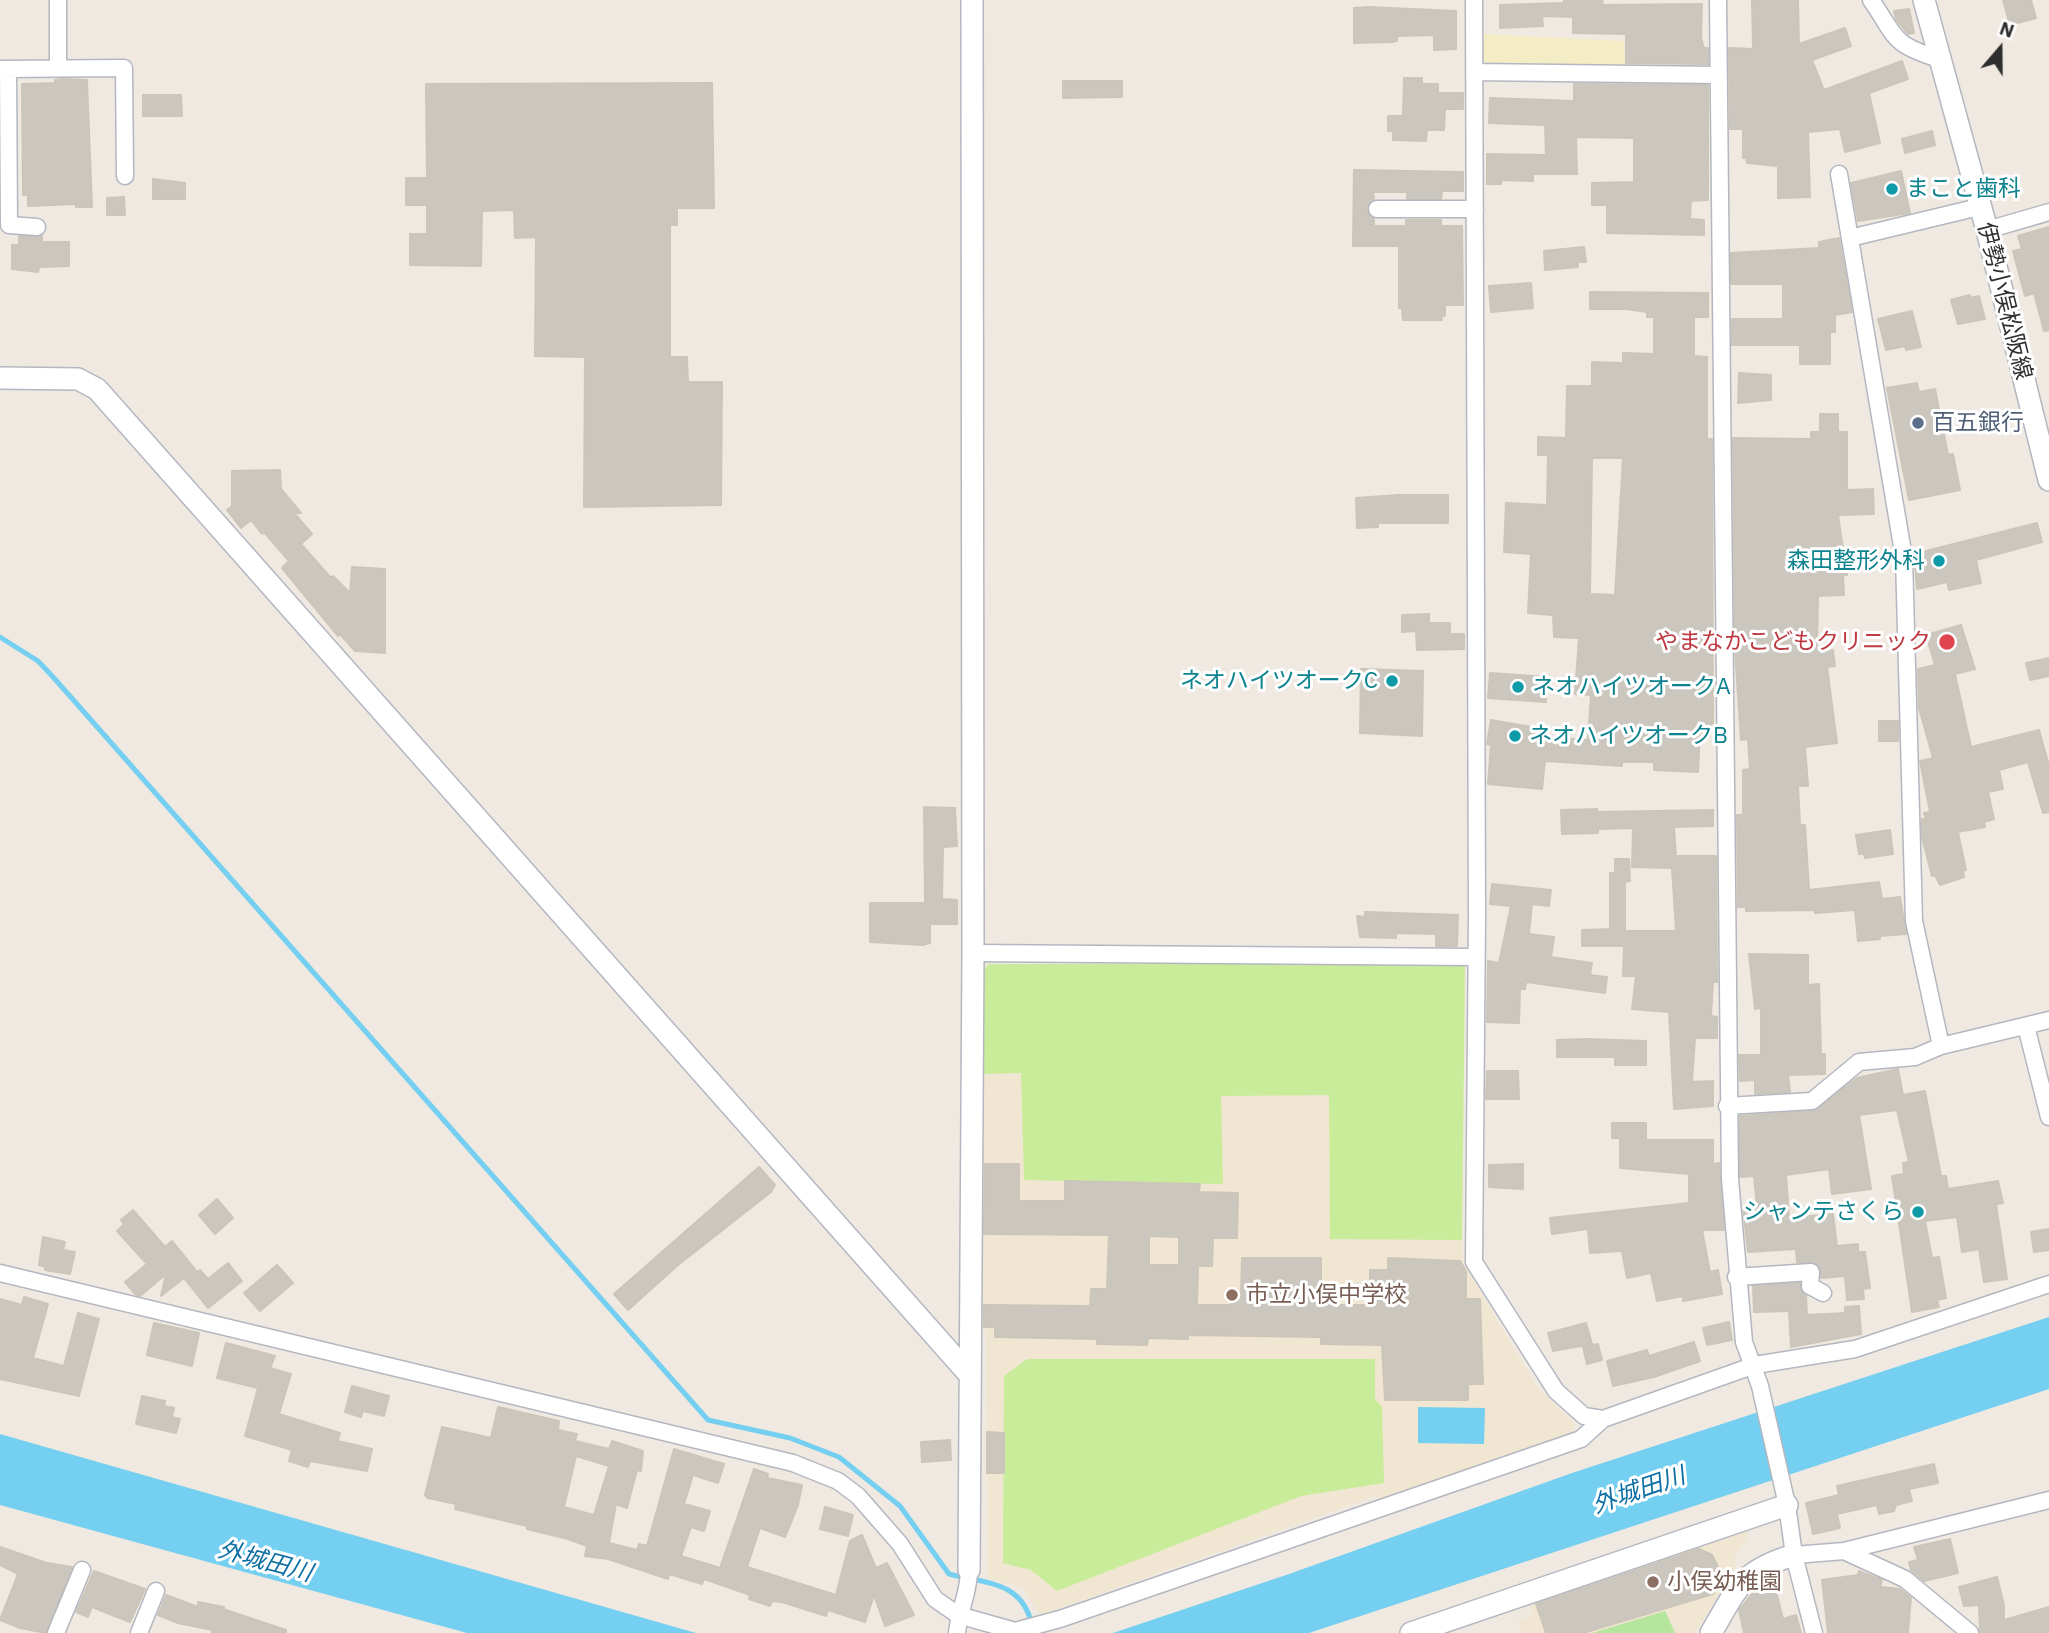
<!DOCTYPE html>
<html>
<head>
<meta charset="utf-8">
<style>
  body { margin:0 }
  #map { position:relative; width:2049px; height:1633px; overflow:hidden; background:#efe9e1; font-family:"IBM Plex Sans",sans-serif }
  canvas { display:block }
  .north { position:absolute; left:1965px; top:14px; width:70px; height:70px; -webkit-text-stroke:5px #fff; paint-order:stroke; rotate:20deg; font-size:19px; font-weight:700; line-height:28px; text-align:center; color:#2e2e2e }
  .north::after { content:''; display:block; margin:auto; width:24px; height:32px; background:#2e2e2e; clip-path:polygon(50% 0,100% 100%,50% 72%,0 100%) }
</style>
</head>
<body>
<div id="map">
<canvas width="2049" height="1633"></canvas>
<div class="north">N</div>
</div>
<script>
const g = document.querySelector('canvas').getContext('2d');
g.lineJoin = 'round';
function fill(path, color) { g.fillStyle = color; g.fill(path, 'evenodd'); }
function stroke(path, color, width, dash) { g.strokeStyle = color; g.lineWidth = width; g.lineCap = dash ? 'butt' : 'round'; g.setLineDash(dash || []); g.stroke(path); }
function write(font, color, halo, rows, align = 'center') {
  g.font = font + ' "IBM Plex Sans","Noto Sans JP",sans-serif'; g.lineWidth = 6; g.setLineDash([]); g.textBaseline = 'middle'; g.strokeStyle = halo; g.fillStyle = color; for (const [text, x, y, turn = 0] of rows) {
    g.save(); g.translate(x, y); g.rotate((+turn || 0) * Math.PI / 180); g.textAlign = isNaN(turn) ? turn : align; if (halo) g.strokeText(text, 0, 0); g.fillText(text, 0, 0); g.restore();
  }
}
const education = new Path2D(`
  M989,964H1465L1462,1261L1537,1387L1575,1425L1573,1433L1381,1502L1376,1496L1040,1615L1023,1588L988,1578L986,1330L981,1329L983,970Z
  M1748,1527L1746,1541L1733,1558L1736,1565L1695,1633H1522L1518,1620L1532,1616L1528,1600Z`);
const green = new Path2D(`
  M1665,1611L1675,1633H1592Z`);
const sand = new Path2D(`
  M1483,34L1624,41L1625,69H1483Z`);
const pitch = new Path2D(`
  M989,964H1465L1462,1240L1330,1239L1329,1095L1221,1096L1223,1184L1024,1180L1021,1073L982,1074L983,970Z
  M1027,1359H1375V1399L1382,1407L1384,1483L1301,1496L1057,1591L1031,1570L1003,1563L1004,1376Z`);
const water = new Path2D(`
  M2049,1317V1389L1309,1633H1113L1289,1574L1572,1473Z
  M1418,1407L1485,1408L1484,1444L1418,1443Z
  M0,1434L696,1633H467L0,1505Z`);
const stream = new Path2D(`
  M0,637L38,661L54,678L708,1420L790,1438L839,1457L900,1506L949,1574C987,1584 1022,1581 1032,1625`);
const building = new Path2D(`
  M1564,0H1602L1603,5L1702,4L1701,38L1704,48H1708V64L1626,63V34L1573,33V17L1542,16L1543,26L1500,28V5L1564,3Z
  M1752,0H1798L1799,44L1845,28L1851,46L1812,60L1824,90L1902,61L1908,79L1869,93L1880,143L1845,152L1840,129L1808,132L1810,197L1778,198V166L1747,163L1746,158H1743V129H1730L1729,48L1753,49Z
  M2003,0H2031L2036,18L2010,25Z
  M1368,7L1456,11V49L1434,50V35L1397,36V41L1392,42L1354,43V8Z
  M1909,9L1914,33L1908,34L1896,19L1894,11Z
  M1404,78H1422V84H1438V93H1463V109H1445L1444,130H1427L1426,141L1393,140V131H1388V116H1403Z
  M62,79L87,80L92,207H76V204L28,206V195H23L22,84L55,83V80Z
  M1063,81H1122V97L1063,98Z
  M712,83L714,208H677V225H670V357H687L688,382H722L721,505L584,507L585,357L535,356L536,237L515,238L514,210L482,211L481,266L410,265V234H427V205H406V178H427L426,84Z
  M1574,84L1708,85V200L1691,201L1690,219L1704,220V235L1607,233V205H1592V183L1634,182V138L1576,137L1577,174H1533V181L1501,180V184H1487V154L1546,155L1545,125L1489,123L1490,98L1574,101Z
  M143,95H181L182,116H143Z
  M1932,131L1935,145L1905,153L1902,139Z
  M1354,170L1463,172V191H1442L1441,199H1407V192H1373L1374,199L1367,210L1374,219V226H1406V220H1441V226H1462L1463,305H1445V316H1441L1442,320H1403L1402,308H1399V246H1353Z
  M1901,171L1910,213L1858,221L1851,183Z
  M153,179L185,183V199H153Z
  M124,197L125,215H107V198Z
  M2049,227V330L2044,331L2034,293L2025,296L2013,251L2022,249L2018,236Z
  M19,236H42V242H69V266L39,267L38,272L12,269V245H19Z
  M1839,238L1852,312L1835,315V332H1830V364H1800V345H1732V319H1783V284H1731V253L1819,248V242Z
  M1584,247L1586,262H1578V267L1545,270L1544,251Z
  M1531,283L1533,308L1491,312L1489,286Z
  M1590,292L1708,293V317H1694V356L1707,357V439H1712L1713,733H1700L1698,772L1654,770V762H1622V766L1545,761L1542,789L1488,784L1491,745L1487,744L1491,720L1543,729L1542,737L1588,740L1591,695L1575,694L1579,638L1554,637L1553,615L1528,613L1531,554L1504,552L1506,503L1547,505L1548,455H1538V437L1566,438L1567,386H1592V362L1623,363V353L1654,354V317H1647V312L1626,309H1590ZM1592,458H1623L1615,595L1590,594Z
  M1970,295V298L1979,296L1985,319L1958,324L1951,300Z
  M1912,311L1921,347L1906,350L1905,346L1886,350L1878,319Z
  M1739,373L1771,375V400L1738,403Z
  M1917,383L1919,392L1935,389L1948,455L1953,454L1960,490L1909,500L1887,388Z
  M1820,414H1838V432H1847V490L1873,489L1874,514L1838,515L1847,575H1843L1844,595L1818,596L1817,648L1823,647V652L1833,650L1835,666L1827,667L1837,743L1805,747L1808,786H1798L1800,825H1805L1809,890L1879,882L1882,899L1900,897L1906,934L1880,936V939L1858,941L1855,910L1815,913V910L1746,911V907H1738L1737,815H1743V770L1750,769L1748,739L1741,740L1735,651L1733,438L1811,439V432H1820Z
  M280,470L281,489L301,513H294L312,534L301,544L331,578L333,576L350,593L352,567L385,569V653L355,651L340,634L338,636L282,568L289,561L264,532L262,534L251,520L241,528L227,510L232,506V471Z
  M1399,495H1448V523H1378V527L1357,528L1356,498Z
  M2037,523L2042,542L1976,560L1981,583L1949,590L1947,582L1917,589L1914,554Z
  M1429,614V623H1450V634H1464V649L1417,650L1416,631L1402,632V615Z
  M1961,625L1975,669L1955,674L1971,747L2039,730L2049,766V812L2043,813L2028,762L1999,770L2003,789L1988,792L1994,819L1984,822L1985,827L1958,832L1966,870L1963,871L1964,877L1940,885L1935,875L1932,876L1922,837V819H1926L1924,813L1930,812L1920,761L1933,758L1919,708L1918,669L1935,665L1926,635Z
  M2049,658V676L2030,680L2026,663Z
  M1361,669L1423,671L1422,736L1360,733Z
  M1490,673L1548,677L1546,702L1488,698Z
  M1879,721H1898V741H1879Z
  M924,807L955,808L957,846L943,847L942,899L957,900V924H930V943L923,945L870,942V903H925Z
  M1597,809V812L1713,810V826L1674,827L1676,856H1716L1717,982H1713L1711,1016L1717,1017V1038H1695L1692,1082L1713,1081V1106L1674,1109L1669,1012L1632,1009L1636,976H1623L1624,946H1582V930L1610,929V873H1615V859H1629L1630,881L1625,882V931H1676L1672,868L1632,867L1633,828L1598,829V833L1562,834L1561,810Z
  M1890,830L1893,854L1865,858L1864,854H1859L1856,835Z
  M1492,884L1551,890L1549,906L1532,904L1529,934L1554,937L1551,957L1592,963L1590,975L1607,977L1605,993L1526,982L1525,989H1520L1519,1023L1487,1022L1488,961L1499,963L1511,906L1490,904Z
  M1365,912L1458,915L1457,946H1436V934L1396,933V938L1360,937L1357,916L1365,917Z
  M1749,954L1808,955V985L1819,984L1821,1054H1825V1074L1788,1075L1790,1092L1755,1094V1080L1740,1081L1739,1055H1761V1008L1755,1009Z
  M1587,1039L1646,1041V1065H1615V1057H1557V1040Z
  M1898,1069L1903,1095L1925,1091L1941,1176H1946L1948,1189L1998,1181L2003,1203L1996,1204L2007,1279L1984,1282L1979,1249L1962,1252L1957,1217L1925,1221L1932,1258L1939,1257L1946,1298L1937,1300L1939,1307L1912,1312L1892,1176L1904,1174L1903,1163L1909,1162L1897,1110L1859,1115L1871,1189L1832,1194L1829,1169L1786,1175L1789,1218L1833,1214L1837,1246L1858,1244V1252H1865L1870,1288L1863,1289L1864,1299L1847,1300L1845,1276L1821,1278L1817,1263L1797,1262L1796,1249L1748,1252L1743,1208L1757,1207L1754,1176L1740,1177V1116L1813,1111L1857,1078Z
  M1487,1071H1518L1519,1099H1486Z
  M1612,1123H1646V1140H1713V1164L1719,1163L1724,1230H1702L1710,1272L1718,1270L1722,1294L1683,1301V1296L1657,1301L1651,1273L1627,1278L1622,1251L1590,1253L1588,1229L1552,1234L1550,1218L1689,1203V1174L1620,1168V1138H1612Z
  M985,1164H1019V1201H1065V1181L1200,1184L1199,1192L1238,1193L1237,1238H1213L1212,1266H1198L1197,1305H1231V1294H1241L1242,1258H1321V1286H1337L1336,1305H1370V1270H1388V1258L1460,1261L1466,1271V1299H1480L1483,1384H1468V1400H1385L1382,1345L1321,1344V1337L1188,1335V1339L1148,1338L1147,1345L1097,1344V1339L995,1337V1327H984V1305L1090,1306L1091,1289H1107L1109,1235L984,1234ZM1149,1236L1179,1237V1265H1149Z
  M1523,1164V1189L1489,1187V1165Z
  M759,1167L775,1185L771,1192L678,1265L628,1310L614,1294Z
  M217,1199L233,1218L215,1234L199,1215Z
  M133,1210L165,1247L172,1241L197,1272L200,1270L208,1279L228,1263L242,1281L208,1308L184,1278L161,1296L166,1274L140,1296L135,1294L125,1282L147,1264L117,1231L124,1224L121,1220Z
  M2049,1229V1250L2034,1252L2031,1232Z
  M43,1237L65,1242L63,1250L75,1252L70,1274L45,1270V1267L39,1265Z
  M277,1265L293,1283L260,1311L244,1293Z
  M1800,1283L1806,1296L1807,1315L1845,1313V1307L1859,1306L1861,1334L1791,1347L1789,1311L1754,1312L1753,1286Z
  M24,1297L48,1304L33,1358L64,1366L78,1313L99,1319L79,1396L0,1379V1299L22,1305Z
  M1729,1322L1732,1340L1707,1345L1703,1328Z
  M154,1323L199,1333L192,1366L147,1355Z
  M1586,1323L1592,1344L1553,1351L1548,1333Z
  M1694,1342L1700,1361L1654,1377L1613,1386L1607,1361L1647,1350L1649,1356Z
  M226,1343L275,1356L270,1368L291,1374L279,1414L340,1433L338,1441L372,1449L367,1471L310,1461L308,1467L289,1461L292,1450L245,1436L258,1388L217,1378Z
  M1598,1344L1602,1360L1587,1364L1583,1347Z
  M352,1386L389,1396L384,1416L363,1411L361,1417L345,1412Z
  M142,1396L165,1401L164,1406L174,1408L172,1417L180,1419L176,1433L136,1424Z
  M498,1407L559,1421L558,1430L577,1434L575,1441L609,1449L612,1441L643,1451L641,1471L637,1470L627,1508L616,1504L609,1543L637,1550L639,1544L647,1546L674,1449L724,1464L718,1483L693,1475L684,1504L710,1511L704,1531L691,1527L681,1556L720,1568L754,1469L768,1474L767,1478L802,1485L798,1505L785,1537L760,1528L747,1567L836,1595L850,1541L862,1535L876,1568L887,1563L914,1615L885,1626L874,1595L865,1622L828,1610L826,1616L782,1602L772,1601L770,1606L749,1599L750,1595L704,1579L702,1584L669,1574L668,1579L608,1559L585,1556L587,1546L568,1539L527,1529V1526L455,1509L456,1504L428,1498L425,1495L442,1427L491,1438ZM576,1456L609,1466L594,1515L564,1507Z
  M987,1432L1004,1433V1473H987Z
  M950,1440L951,1460L922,1462L921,1442Z
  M1934,1464L1938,1483L1909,1489L1912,1501L1896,1505L1894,1511L1879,1514L1877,1505L1837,1514L1840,1528L1813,1534L1806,1503L1839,1495L1837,1486Z
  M825,1507L853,1515L848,1536L820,1529Z
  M1950,1539L1958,1573L1924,1581L1911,1570L1909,1562L1918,1560L1914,1547Z
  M0,1547L47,1563L72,1567L46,1633L20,1628L0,1620L18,1574L0,1565Z
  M1699,1549L1712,1555L1722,1575L1713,1594L1583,1633H1546L1536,1604Z
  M94,1571L145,1589L130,1622L92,1607L88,1617L76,1612Z
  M1859,1571L1882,1580L1880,1587L1900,1589L1911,1598L1908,1633H1828L1822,1580L1858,1575Z
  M1997,1577L2004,1605V1620L2049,1607V1633H1980L1979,1605L1964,1606L1959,1587Z
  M1772,1586L1773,1591H1776L1783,1619L1796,1615L1801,1633H1744L1739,1610L1755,1590Z
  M166,1595L198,1607V1602L224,1607L223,1609L286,1630V1633H212V1630L178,1623L158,1615Z`);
const street = new Path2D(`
  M58,0V68
  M1474,0L1477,916L1474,1262L1556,1391L1584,1416L1603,1419L1755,1365L1855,1349L2049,1284
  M1718,0L1730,1179L1744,1342L1760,1386L1787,1505L1794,1555L1814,1633
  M1871,0C1898,39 1890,43 1939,59
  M0,69L124,68L125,176
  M8,69L9,225L37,227
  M1474,72L1719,75
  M1839,174L1904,558L1914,921L1941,1046L2049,1020
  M1377,209H1475
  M1987,230L2049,212
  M1850,238L1979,207
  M973,953L1475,957
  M2026,1026L2049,1117
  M1727,1106L1812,1101L1859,1062L1915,1057L1941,1046
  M0,1273L793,1463L838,1481L858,1496L900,1544L935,1599L958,1615L1015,1631L1060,1619L1581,1439L1603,1419
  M1736,1277L1811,1272L1810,1286L1823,1293
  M1844,1551L1905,1579L1970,1633
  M1794,1555L1844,1551L2049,1500
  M56,1633L82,1570
  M139,1633L156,1591
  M957,1633C959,1610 969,1593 969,1570`);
const secondary = new Path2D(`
  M1924,0L1987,230L2049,480
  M0,378L78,379L97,389L968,1373
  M969,1570L973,953L972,0
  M1411,1633L1787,1505
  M1711,1633C1738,1587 1741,1571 1794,1555`);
const markers = [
  [1892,189,7,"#0f9aa8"],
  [1918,423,7,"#5c6f8a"],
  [1939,561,7,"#0f9aa8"],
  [1947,642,9,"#e0444e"],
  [1392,681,7,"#0f9aa8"],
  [1518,687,7,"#0f9aa8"],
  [1515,736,7,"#0f9aa8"],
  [1918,1212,7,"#0f9aa8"],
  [1232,1295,7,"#8d6e63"],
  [1653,1582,7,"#8d6e63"]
];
const cultureNames = [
  ["まこと歯科",1906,189],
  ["森田整形外科",1925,561,"right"],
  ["ネオハイツオークC",1378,681,"right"],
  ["ネオハイツオークA",1532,687],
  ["ネオハイツオークB",1529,736],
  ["シャンテさくら",1904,1212,"right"]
];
const streetNames = [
  ["伊勢小俣松阪線",2004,301,76]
];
const serviceNames = [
  ["百五銀行",1932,423]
];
const healthNames = [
  ["やまなかこどもクリニック",1931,642]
];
const educationNames = [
  ["市立小俣中学校",1246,1295],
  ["小俣幼稚園",1667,1582]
];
const waterNames = [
  ["外城田川",1639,1491,-19],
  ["外城田川",265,1562,15]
];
fill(education, '#f0e6d1');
fill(green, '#b6e59e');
fill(sand, '#f3ecc5');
fill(pitch, '#c9ec9a');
fill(water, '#75cff0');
stroke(stream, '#75cff0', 5);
fill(building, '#cbc7bf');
stroke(building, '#cbc5ba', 2);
stroke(street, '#b4b7c1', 19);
stroke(secondary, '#b4b7c1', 24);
stroke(street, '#fff', 16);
stroke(secondary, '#fff', 21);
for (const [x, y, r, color] of markers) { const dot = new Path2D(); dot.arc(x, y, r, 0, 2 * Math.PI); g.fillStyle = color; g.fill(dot); stroke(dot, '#fff', 2.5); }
write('23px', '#0d838f', '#fff', cultureNames, 'left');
write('23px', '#2e2e2e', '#fff', streetNames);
write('23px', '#4e5e75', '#fff', serviceNames, 'left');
write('23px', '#be3a42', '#fff', healthNames, 'right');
write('23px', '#785e54', '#fff', educationNames, 'left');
write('italic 24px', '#0d6fa3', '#fff', waterNames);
</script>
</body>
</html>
